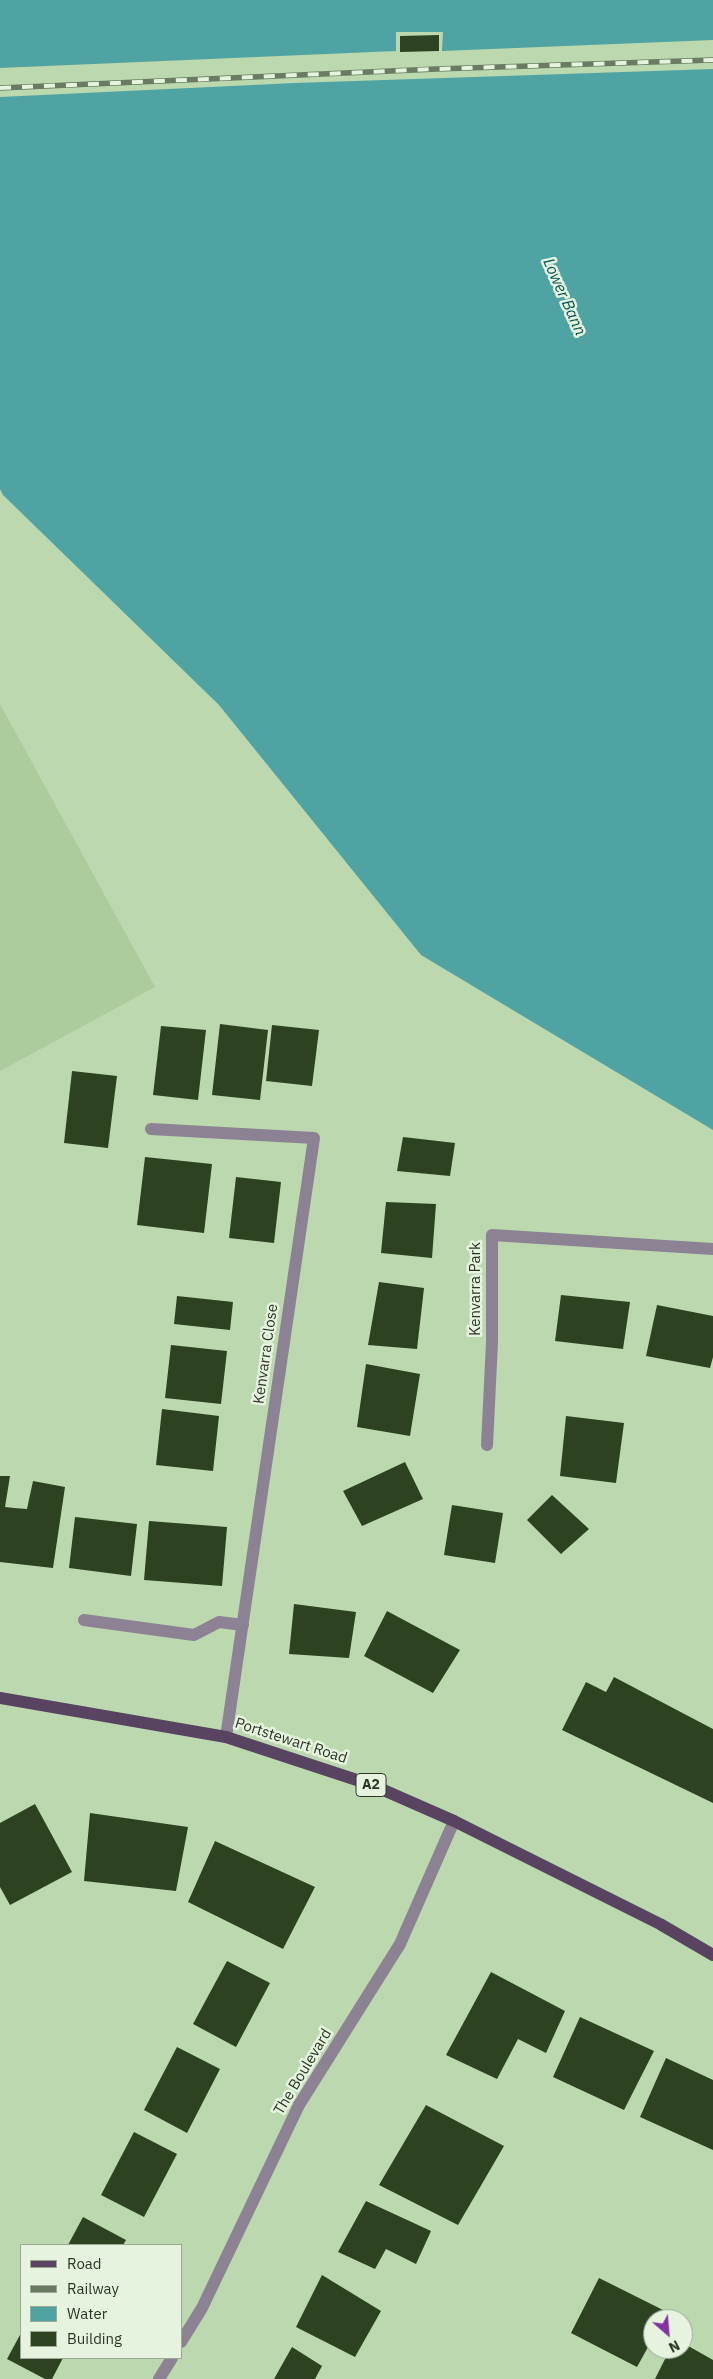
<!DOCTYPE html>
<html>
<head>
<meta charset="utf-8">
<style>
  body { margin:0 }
  #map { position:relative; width:713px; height:2379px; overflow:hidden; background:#bcd8af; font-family:"IBM Plex Sans",sans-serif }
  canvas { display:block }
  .legend { position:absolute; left:20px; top:2244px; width:162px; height:115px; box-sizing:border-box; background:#e6f4df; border:1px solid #9ba895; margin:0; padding:6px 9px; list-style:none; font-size:15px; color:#2a3525 }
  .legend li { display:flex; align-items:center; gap:10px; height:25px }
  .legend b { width:25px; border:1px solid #9ba895 }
  .north { position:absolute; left:643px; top:2309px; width:50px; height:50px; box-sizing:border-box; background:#e6f4df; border:1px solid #9ba895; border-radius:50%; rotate:153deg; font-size:14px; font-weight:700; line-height:20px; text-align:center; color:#2a3525 }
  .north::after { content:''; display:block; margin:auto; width:18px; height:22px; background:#8433a2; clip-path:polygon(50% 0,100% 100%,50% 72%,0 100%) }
</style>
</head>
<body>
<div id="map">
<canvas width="713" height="2379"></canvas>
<ul class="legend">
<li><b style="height:6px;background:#584461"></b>Road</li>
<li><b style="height:6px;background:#697b60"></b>Railway</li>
<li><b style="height:14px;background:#4fa3a3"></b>Water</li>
<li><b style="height:14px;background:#2c4220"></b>Building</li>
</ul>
<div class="north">N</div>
</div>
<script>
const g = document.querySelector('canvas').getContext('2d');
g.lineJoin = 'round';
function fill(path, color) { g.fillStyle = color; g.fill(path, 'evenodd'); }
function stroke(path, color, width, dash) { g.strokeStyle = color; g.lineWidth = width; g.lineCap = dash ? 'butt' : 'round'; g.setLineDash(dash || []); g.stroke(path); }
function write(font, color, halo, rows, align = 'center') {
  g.font = font + ' "IBM Plex Sans",sans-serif'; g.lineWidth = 5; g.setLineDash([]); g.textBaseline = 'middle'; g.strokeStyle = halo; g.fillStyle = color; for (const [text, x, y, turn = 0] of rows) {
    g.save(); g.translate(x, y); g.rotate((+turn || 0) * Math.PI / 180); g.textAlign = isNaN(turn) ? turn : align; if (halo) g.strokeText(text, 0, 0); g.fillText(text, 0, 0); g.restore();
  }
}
const built = new Path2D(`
  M0,704L155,987L0,1071Z`);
const water = new Path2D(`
  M0,0H713V1130L421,955L219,705L3,495L0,489Z`);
const pier = new Path2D(`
  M396,32H443L442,51L713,40V69L295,83L0,97V68L396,51Z`);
const building = new Path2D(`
  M439,35V51L400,52V36Z
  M220,1024L268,1030L260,1100L212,1095Z
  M272,1025L319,1030L312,1086L266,1081Z
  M161,1026L206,1030L198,1100L153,1095Z
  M72,1071L117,1076L108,1148L64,1143Z
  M403,1137L455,1143L450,1176L397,1171Z
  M145,1157L212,1164L204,1233L137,1225Z
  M236,1177L281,1182L274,1243L229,1238Z
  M386,1202L436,1204L432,1258L381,1253Z
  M379,1282L424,1288L417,1349L368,1345Z
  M561,1295L630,1302L623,1349L555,1341Z
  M177,1296L233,1302L230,1330L174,1324Z
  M657,1305L713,1316V1357L710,1368L646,1356Z
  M171,1345L227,1351L221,1404L165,1398Z
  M366,1364L420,1374L410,1436L357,1427Z
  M162,1409L219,1416L213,1471L156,1465Z
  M566,1416L624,1423L616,1483L560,1476Z
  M405,1462L423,1499L362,1526L343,1491Z
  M0,1476H10L5,1507L14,1508L27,1509L33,1481L65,1487L53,1568L0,1562Z
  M552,1495L589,1529L561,1554L527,1520Z
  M452,1505L503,1513L495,1563L444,1555Z
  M75,1517L137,1524L131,1576L69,1568Z
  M149,1521L227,1527L222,1586L144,1580Z
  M294,1604L356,1612L349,1658L289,1654Z
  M387,1611L460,1650L433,1693L364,1656Z
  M614,1677L713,1729V1803L562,1730L586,1682L606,1692Z
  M35,1804L72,1872L10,1905L0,1887V1823Z
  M90,1813L188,1827L176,1891L84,1881Z
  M215,1841L315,1887L283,1949L188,1902Z
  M227,1961L270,1983L236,2047L193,2024Z
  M491,1972L565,2011L546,2053L518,2039L497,2079L446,2055Z
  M580,2017L654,2051L624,2110L553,2077Z
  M177,2047L220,2069L187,2133L144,2110Z
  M666,2058L713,2080V2150L640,2117Z
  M426,2105L504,2146L458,2225L379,2185Z
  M134,2132L177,2154L144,2217L101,2195Z
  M366,2201L431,2231L416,2264L386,2249L375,2269L338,2252Z
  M83,2217L126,2240L123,2245H68Z
  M322,2275L381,2311L355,2357L296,2327Z
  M599,2278L667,2312L664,2319H653V2338L637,2367L571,2333Z
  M21,2333V2358H63L52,2379H45L7,2359Z
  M683,2343L713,2360V2379H655L670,2349H683Z
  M292,2347L322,2366L315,2379H274Z`);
const minor = new Path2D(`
  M151,1129L314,1138L226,1737
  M487,1445L492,1342V1235L713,1249
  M84,1620L194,1635L219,1622L243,1625
  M181,2342L202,2308L299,2105L400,1944L454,1821
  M159,2379L172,2358`);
const major = new Path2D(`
  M0,1698L226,1737L372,1785L454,1821L660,1924L713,1955`);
const rail = new Path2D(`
  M0,88L437,69L713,60`);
const shields = [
  [371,1785,30]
];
const shieldNames = [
  ["A2",371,1785]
];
const streetNames = [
  ["Kenvarra Park",476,1289,-90],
  ["Kenvarra Close",266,1354,-82],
  ["Portstewart Road",291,1741,18],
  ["The Boulevard",303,2072,-59]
];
const waterNames = [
  ["Lower Bann",564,297,66]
];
fill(built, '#adcc9d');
fill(water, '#4fa3a3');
fill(pier, '#bcd8af');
fill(building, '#2c4220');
stroke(minor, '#8d8293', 12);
stroke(major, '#584461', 12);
stroke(rail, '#697b60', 5.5);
stroke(rail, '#e6f4df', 4, [11]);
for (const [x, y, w] of shields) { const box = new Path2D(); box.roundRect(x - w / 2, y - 11.5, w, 23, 4); g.fillStyle = '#e6f4df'; g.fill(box); stroke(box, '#2a3525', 1); }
write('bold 14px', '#2a3525', null, shieldNames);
write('15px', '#2a3525', '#e6f4df', streetNames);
write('italic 16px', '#015252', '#e6f4df', waterNames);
</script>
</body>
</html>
